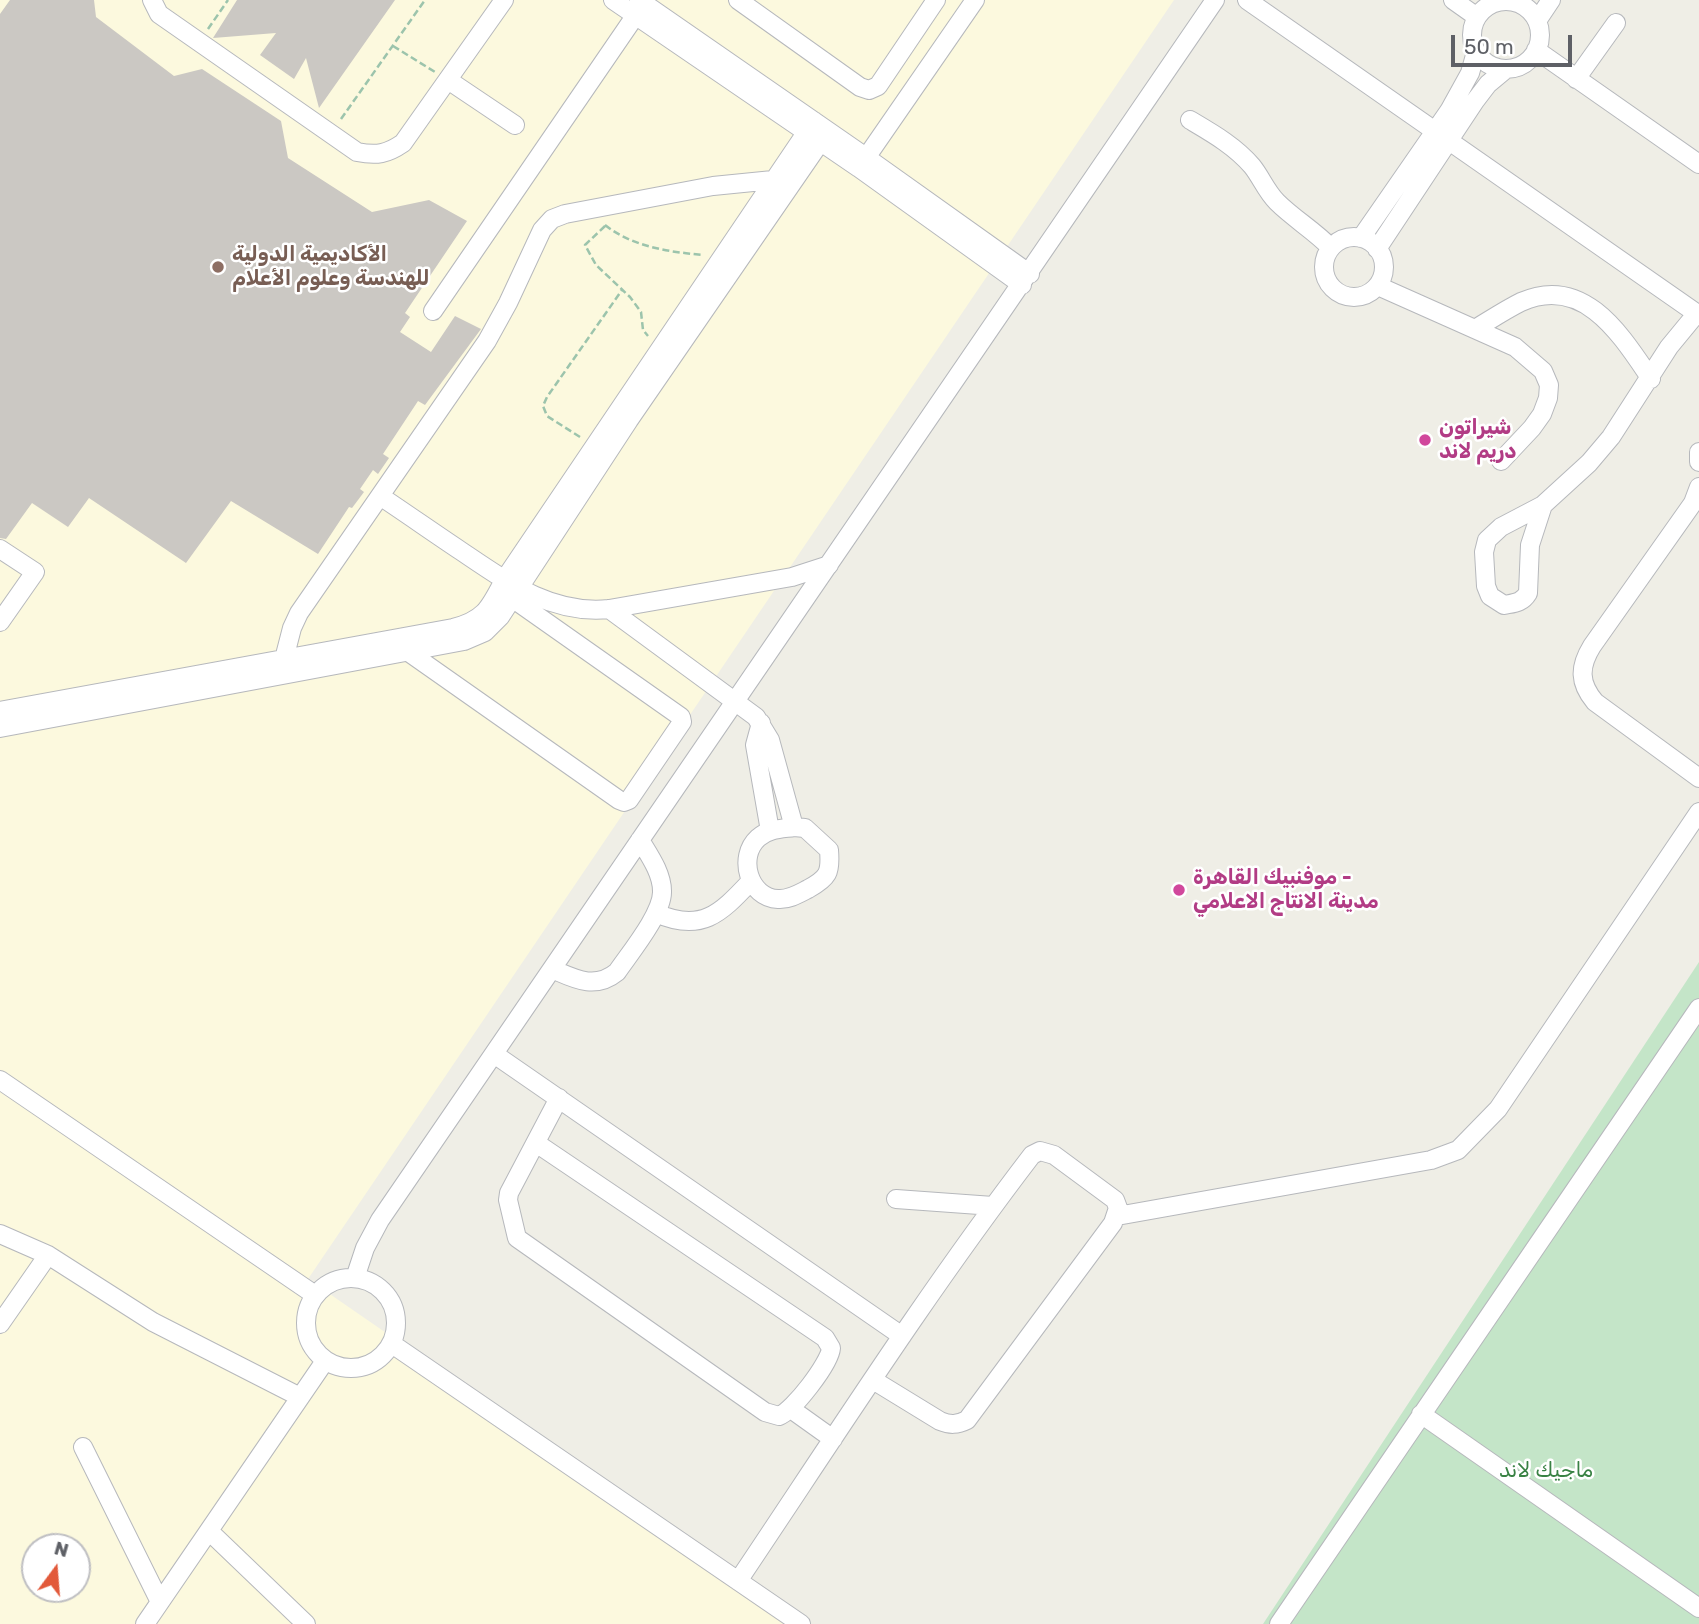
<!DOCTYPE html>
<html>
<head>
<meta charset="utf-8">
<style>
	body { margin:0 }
	#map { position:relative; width:1699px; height:1624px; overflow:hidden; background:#efeee6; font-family:Rubik,sans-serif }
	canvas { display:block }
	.north { position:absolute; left:21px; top:1533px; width:70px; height:70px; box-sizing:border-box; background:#fff; border:2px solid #bfbfc2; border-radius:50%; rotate:16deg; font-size:19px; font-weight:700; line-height:28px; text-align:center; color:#5e6066 }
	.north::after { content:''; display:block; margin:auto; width:24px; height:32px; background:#e2593a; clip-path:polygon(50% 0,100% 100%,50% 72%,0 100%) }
	.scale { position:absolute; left:1451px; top:35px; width:121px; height:32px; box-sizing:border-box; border:4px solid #5e6066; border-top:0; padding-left:9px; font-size:21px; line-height:24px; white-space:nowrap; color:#5e6066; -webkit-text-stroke:5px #fff; paint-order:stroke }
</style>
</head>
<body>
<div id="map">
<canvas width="1699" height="1624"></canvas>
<div class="north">N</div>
<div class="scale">50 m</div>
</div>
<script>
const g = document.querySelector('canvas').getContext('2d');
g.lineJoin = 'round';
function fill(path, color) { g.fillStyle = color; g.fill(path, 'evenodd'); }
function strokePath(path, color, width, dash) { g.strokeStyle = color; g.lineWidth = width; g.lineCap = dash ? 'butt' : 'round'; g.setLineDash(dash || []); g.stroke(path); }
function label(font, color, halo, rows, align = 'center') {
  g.font = font + ' Rubik,Vazirmatn,sans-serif'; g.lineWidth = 5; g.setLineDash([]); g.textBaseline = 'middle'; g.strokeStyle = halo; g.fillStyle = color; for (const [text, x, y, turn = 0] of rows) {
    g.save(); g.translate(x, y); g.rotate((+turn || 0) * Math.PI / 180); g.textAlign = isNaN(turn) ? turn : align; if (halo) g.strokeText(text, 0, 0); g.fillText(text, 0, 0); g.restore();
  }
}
const commercial = new Path2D(`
	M 0,0 L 1174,0 L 308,1279 L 808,1624 L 0,1624 ZM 35,1547 L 77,1547 L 77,1589 L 35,1589 Z`);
const green = new Path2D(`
	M 1699,962 L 1699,1624 L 1263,1624 Z`);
const building = new Path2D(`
	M 10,0 L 94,0 L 96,17 L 174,76 L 202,69 L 281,121 L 288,158 L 372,212 L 429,200 L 467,221 L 405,313 L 410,317 L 400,332 L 431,352 L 455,316 L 481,329 L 425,405 L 418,401 L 383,454 L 389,458 L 378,474 L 373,470 L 360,489 L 364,492 L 352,508 L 349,507 L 318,554 L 231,501 L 186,563 L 89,498 L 68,527 L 32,503 L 6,539 L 0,538 L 0,14 Z
	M 237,0 L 395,0 L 319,108 L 306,58 L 294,79 L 260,55 L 276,33 L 213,38 Z`);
const path = new Path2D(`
	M 208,29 L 228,0
	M 393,46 L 435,72
	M 341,119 L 425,0
	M 605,225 C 633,247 669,252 704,255
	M 605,226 L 585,245 L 596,265 L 630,297 L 641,312 L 643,330 L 648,336
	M 580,437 L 547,416 L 543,406 L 547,397 L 622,290`);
const minor = new Path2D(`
	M 152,0 L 159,14 L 357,152 C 377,156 387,154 403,143 L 504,0
	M 613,0 L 859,168 L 1022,285
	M 639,0 L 867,158 L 1030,274
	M 738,0 L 860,87 L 869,90 L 878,86 L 936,0
	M 1247,0 L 1699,315
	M 1453,0 L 1477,17
	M1472 35a34 34 0 1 1 68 0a34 34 0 1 1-68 0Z
	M 1537,21 L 1551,0
	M 1536,50 L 1699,164
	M 1576,79 L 1616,23
	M 448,80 L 515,125
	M 1190,120 C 1212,133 1235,146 1252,166 C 1261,177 1266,191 1277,202 C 1294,219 1315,231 1331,248
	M 861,165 L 975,0
	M1324 267a30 30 0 1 1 60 0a30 30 0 1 1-60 0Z
	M 1361,238 L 1449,111 L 1470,73 L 1476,52
	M 1377,249 L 1475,101 L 1488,84 L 1506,69
	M 1378,286 L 1515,347 L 1543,371 L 1549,385 L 1548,398 L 1542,414 L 1532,428 L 1501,461
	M 433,311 L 642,6
	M 1475,329 C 1490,320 1505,310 1521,302 C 1584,274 1621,335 1651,379
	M 1699,452 L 1699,462
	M 1699,487 L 1693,503 L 1592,646 C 1579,667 1579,683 1595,702 L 1699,778
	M 380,496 C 407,514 434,533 461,551 C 507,582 552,615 609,609 L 792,577 L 829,565
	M 1543,505 L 1530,545 L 1528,593 C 1522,603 1514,603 1504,605 L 1490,596 L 1486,586 L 1484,552 L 1487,540 L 1501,527 L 1543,505 L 1589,463 L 1611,437 L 1669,347 L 1697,313
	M 0,549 L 35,572 L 0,622
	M 609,609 L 756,717 L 770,740 L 794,827
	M 407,651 L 619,800 L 624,802 L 629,800 L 682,722 L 681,717 L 512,598
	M 288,668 L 284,659 L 292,628 L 299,613 L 487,341 L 508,303 L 542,230 L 552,219 L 565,214 L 713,186 L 773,180 L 778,183
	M 0,711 L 453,628 C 485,620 490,607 504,580 L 814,121
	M 761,723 L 755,745 L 770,831
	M 0,728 L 464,641 L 485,632 L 500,617 L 629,420 L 828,131
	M 794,827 L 805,828 L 829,850 C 831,873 828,878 808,889 C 800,893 789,900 778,899 C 749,898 737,857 758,838 C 768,829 781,829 794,827 Z
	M 656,913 C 701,933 720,914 750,882
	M 552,969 C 575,979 595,990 617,972 C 630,953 663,913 662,891 C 662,873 649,855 640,840
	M 494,1054 L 902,1336
	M 0,1080 L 315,1295
	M 536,1143 L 825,1338 L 831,1348 C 830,1363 793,1411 779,1416 L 765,1412 L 517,1238 L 508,1200 L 509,1193 L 559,1098
	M 896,1199 L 993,1206
	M 1117,1216 L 1431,1160 L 1458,1150 L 1498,1109 L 1699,812
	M 0,1234 L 48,1255 L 153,1322 L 300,1397
	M306 1323a45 45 0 1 1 90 0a45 45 0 1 1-90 0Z
	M 355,1278 L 365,1248 L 380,1220 L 1215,0
	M 0,1324 L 48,1255
	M 392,1344 L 801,1624
	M 791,1409 L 833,1439
	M 1421,1414 L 1699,1608
	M 83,1447 L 160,1602
	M 209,1531 L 306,1624
	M 738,1581 C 834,1438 927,1292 1032,1155 L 1040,1151 L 1054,1155 L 1115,1200 L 1118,1208 L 1113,1223 L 967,1420 C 957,1425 950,1425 940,1421 L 873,1380
	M 145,1624 L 325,1361
	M 1279,1624 L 1699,1008`);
const markers = [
	[218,267,7,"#8d6e63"],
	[1425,440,7,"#d1479c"],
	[1179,890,7,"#d1479c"]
];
const educationNames = [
	["الأكاديمية الدولية",232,255],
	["للهندسة وعلوم الأعلام",232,279]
];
const hotelNames = [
	["شيراتون",1439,428],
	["دريم لاند",1439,452],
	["موفنبيك القاهرة -",1193,878],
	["مدينة الانتاج الاعلامي",1193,902]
];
const parkNames = [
	["ماجيك لاند",1546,1471]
];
fill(commercial, '#fcf9de');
fill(green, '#c4e5c8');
fill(building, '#cbc8c3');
strokePath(minor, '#b6b8bc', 20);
strokePath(path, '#9cc4ac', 2.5, [7, 3.5]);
strokePath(minor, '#fff', 18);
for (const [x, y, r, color] of markers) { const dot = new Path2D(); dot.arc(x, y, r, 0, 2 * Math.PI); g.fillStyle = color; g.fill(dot); strokePath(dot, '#fff', 2.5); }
label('bold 21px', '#785e54', '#fff', educationNames, 'left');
label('bold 21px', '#b23c85', '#fff', hotelNames, 'left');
label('21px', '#398244', '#fff', parkNames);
</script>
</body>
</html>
